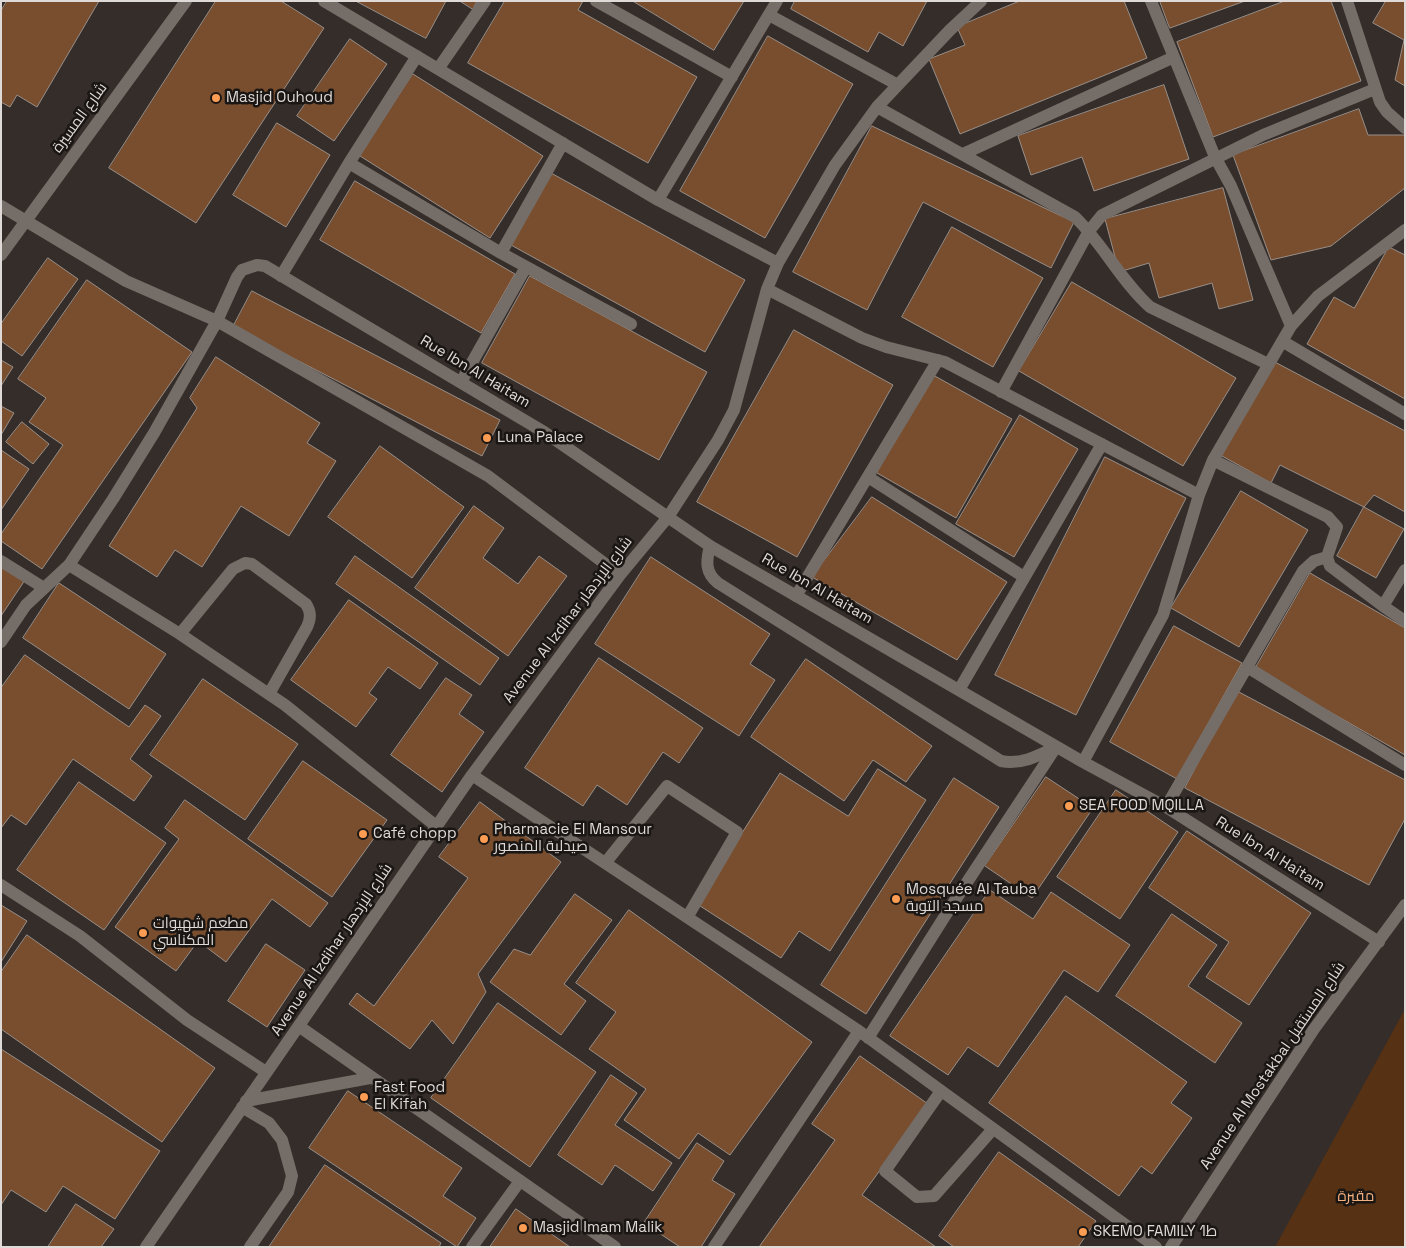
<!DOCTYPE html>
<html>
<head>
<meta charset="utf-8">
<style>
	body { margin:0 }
	#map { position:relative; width:1406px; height:1248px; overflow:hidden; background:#352d29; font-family:"Space Grotesk",sans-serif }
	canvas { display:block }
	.frame { position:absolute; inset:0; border:2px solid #dfdad7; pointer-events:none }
</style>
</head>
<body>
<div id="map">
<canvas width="1406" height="1248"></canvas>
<div class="frame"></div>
</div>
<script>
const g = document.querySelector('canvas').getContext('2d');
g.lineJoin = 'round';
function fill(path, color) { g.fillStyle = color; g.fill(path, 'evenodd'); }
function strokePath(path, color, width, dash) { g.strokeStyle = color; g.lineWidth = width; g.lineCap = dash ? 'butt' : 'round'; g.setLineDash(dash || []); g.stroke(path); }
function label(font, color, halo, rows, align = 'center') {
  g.font = font + ' "Space Grotesk",Cairo,sans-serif'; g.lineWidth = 5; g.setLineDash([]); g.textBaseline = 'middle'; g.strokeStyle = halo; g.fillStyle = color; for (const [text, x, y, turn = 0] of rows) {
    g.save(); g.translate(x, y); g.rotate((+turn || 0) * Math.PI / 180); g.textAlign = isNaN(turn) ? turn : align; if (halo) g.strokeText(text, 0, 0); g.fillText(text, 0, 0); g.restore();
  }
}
const green = new Path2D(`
	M 1405,1009 L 1405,1247 L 1275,1247 Z`);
const building = new Path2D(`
	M 7,1 L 99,1 L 37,107 L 17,95 L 10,107 L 1,102 L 1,11 Z
	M 216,1 L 281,1 L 324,28 L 196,223 L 109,168 Z
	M 356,1 L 446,1 L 426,38 Z
	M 460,1 L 477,1 L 473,9 Z
	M 505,1 L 583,1 L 578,10 L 697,77 L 648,163 L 468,63 Z
	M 633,1 L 744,1 L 714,50 Z
	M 795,1 L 927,1 L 903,46 L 879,32 L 868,52 L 791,9 Z
	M 1020,1 L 1124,1 L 1147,58 L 960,134 L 929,59 L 965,45 L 957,27 Z
	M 1160,1 L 1245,1 L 1170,28 Z
	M 1285,1 L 1331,1 L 1361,81 L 1213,137 L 1177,42 Z
	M 1386,1 L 1405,1 L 1405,86 L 1395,80 L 1404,40 L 1373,23 Z
	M 768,36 L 853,84 L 765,238 L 680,191 Z
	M 350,39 L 387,64 L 334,141 L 297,116 Z
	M 413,74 L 543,156 L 490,238 L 360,156 Z
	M 1164,85 L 1189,159 L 1094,191 L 1082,157 L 1031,175 L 1018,136 Z
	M 1359,109 L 1368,135 L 1405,135 L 1405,188 L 1331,246 L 1271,260 L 1233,155 Z
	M 277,123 L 330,155 L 286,227 L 233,195 Z
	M 872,126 L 1074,222 L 1051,268 L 923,202 L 867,310 L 793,272 Z
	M 551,173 L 745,280 L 705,352 L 511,245 Z
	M 355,181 L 515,274 L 481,333 L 320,240 Z
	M 1223,188 L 1253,300 L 1219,309 L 1212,283 L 1159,298 L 1149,263 L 1119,272 L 1105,219 Z
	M 952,227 L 1043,278 L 993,367 L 902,317 Z
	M 1389,247 L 1405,255 L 1405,399 L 1307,344 L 1334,297 L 1354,308 Z
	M 48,258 L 78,279 L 22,356 L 1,341 L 1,324 Z
	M 530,276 L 707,372 L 659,460 L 482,363 Z
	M 87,280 L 192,352 L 42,569 L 1,541 L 1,534 L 63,445 L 29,422 L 46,398 L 18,379 Z
	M 1072,282 L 1236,378 L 1183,466 L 1019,371 Z
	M 252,291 L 500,420 L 482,456 L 233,327 Z
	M 794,330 L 893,385 L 797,557 L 697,502 Z
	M 216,357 L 320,423 L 307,443 L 336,461 L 289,536 L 241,506 L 202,567 L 175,550 L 157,577 L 109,546 L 197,408 L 190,398 Z
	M 1,360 L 13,367 L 1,386 Z
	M 1273,361 L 1405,431 L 1405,512 L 1374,495 L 1364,507 L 1280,465 L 1271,483 L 1222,456 Z
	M 933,375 L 1012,419 L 956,518 L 877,473 Z
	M 1,406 L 14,413 L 1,435 Z
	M 1020,415 L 1078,449 L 1014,557 L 956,524 Z
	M 22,422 L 49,444 L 33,464 L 6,442 Z
	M 380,446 L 464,507 L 412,578 L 328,517 Z
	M 1,450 L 29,469 L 1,510 Z
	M 1105,457 L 1186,498 L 1076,715 L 995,675 Z
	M 1241,491 L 1308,530 L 1239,647 L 1171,608 Z
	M 872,497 L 1007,582 L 957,660 L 812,577 Z
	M 474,506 L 504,528 L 483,558 L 518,584 L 539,556 L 567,576 L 508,656 L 415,588 Z
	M 1364,507 L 1404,529 L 1376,578 L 1337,556 Z
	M 355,556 L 499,658 L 480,685 L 336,584 Z
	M 651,557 L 770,634 L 750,664 L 775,680 L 739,736 L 595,644 Z
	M 1,564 L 25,580 L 1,616 Z
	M 1310,573 L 1405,628 L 1405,755 L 1255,669 Z
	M 59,583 L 166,654 L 129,709 L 23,638 Z
	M 349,600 L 438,663 L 420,689 L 388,667 L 369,693 L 377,699 L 356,727 L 291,680 Z
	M 1174,626 L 1242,663 L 1177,779 L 1110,742 Z
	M 25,655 L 129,727 L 145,705 L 161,716 L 130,759 L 152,776 L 134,801 L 73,759 L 26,825 L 11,815 L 1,828 L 1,688 Z
	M 599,658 L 703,728 L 679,763 L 663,752 L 627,805 L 597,785 L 583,806 L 525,768 Z
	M 806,659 L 932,746 L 906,782 L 873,760 L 844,801 L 751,737 Z
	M 446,678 L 472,695 L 459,714 L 484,732 L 442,792 L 391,755 Z
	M 203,679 L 298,744 L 245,820 L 150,755 Z
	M 1237,691 L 1405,780 L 1405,819 L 1369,885 L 1185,788 Z
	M 303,761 L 387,820 L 332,897 L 248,839 Z
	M 878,769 L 926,800 L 830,951 L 799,931 L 781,958 L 697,904 L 780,773 L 848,816 Z
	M 1046,777 L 1093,808 L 1032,898 L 985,866 Z
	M 954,778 L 999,807 L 866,1014 L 821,985 Z
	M 79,782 L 166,843 L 104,930 L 17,870 Z
	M 1116,790 L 1178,832 L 1120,919 L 1057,877 Z
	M 185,800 L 328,903 L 310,927 L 272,899 L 226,962 L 198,941 L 176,971 L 115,927 L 179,839 L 165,828 Z
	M 480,802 L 561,862 L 478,974 L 486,992 L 453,1044 L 432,1020 L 410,1049 L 349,1004 L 357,993 L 374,1006 L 468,878 L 439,857 Z
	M 1187,831 L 1311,913 L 1249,1005 L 1206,977 L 1229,942 L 1149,888 Z
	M 990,890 L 1033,919 L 1051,892 L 1130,945 L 1098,992 L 1064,970 L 998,1067 L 968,1047 L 948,1075 L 890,1036 Z
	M 575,894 L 612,920 L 564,984 L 586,1001 L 561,1035 L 490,982 L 514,949 L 530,955 Z
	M 1,905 L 27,921 L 1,962 Z
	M 629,910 L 812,1042 L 730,1155 L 698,1133 L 679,1159 L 624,1120 L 646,1089 L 589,1049 L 616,1012 L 576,983 Z
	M 1172,914 L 1217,945 L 1188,986 L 1242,1023 L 1215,1063 L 1116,996 Z
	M 27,935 L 215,1068 L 162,1142 L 1,1029 L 1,972 Z
	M 266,944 L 305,970 L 267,1027 L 228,1001 Z
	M 1066,996 L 1187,1082 L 1171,1103 L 1192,1118 L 1152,1174 L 1141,1166 L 1119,1196 L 989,1103 Z
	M 498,1003 L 596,1072 L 530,1167 L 431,1098 Z
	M 1,1049 L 160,1151 L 115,1219 L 63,1186 L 46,1212 L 11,1190 L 1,1205 Z
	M 860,1056 L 928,1104 L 862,1195 L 936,1247 L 759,1247 L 835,1140 L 812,1124 Z
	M 611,1075 L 637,1093 L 615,1125 L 672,1163 L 653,1191 L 615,1165 L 602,1185 L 558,1155 Z
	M 348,1091 L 462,1168 L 443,1196 L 476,1218 L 457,1247 L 309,1148 Z
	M 697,1143 L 724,1161 L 712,1180 L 735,1194 L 701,1247 L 680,1247 L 644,1223 Z
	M 999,1152 L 1096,1221 L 1078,1247 L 954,1247 L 939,1236 Z
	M 325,1165 L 441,1243 L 439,1247 L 269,1247 Z
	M 76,1204 L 114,1229 L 101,1247 L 48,1247 Z
	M 516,1209 L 570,1247 L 490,1247 Z`);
const lane = new Path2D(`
	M 710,546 C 706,561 705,573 718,583 L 1001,761 C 1021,765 1038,756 1056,747
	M 606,862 L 667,786 L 737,832 L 688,916
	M 941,1091 L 885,1171 L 917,1197 L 934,1196 L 993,1129
	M 472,1247 L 520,1181`);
const street = new Path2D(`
	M 324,1 L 658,200 L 778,263
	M 596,1 L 732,77
	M 1151,1 L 1215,157 L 1231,186 L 1291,326
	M 1347,1 L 1380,102 L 1387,112 L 1405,128
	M 769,15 L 898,85
	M 438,69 L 485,1
	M 877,107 L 1075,217 C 1103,244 1121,281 1150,307 L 1268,364
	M 963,154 L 1174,57
	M 349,163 L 417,56
	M 658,200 L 777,1
	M 1,206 L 126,281 L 217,321 L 488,476 L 620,575
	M 501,253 L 563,143
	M 281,276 L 349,163 L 501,253 L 631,324
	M 767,289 L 862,338 L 886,347 L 945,362 L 1199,495
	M 1282,341 L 1405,414
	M 461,382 L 526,267
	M 1001,392 L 1089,231 L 1102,215 L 1263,135 L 1375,89
	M 1213,460 L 1328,517 L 1337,527 L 1327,557 L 1330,566 L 1383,606
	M 868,477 L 1024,577
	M 1,561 L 44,588
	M 69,565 L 180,634 L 285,705 L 436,826
	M 1405,570 L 1383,606 L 1405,621
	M 796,596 L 938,360
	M 180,634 L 233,569 L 245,563 L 252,564 L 306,604 C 311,612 311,618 307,627 L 269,694
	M 1,642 L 26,605 L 69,565 L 113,499 L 154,433 L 217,321 L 237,277 L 242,270 L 257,265 L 265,266 L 544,432 L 710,546 L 1083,762 L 1166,807 L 1379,942
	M 1247,667 L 1303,571 L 1314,561 L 1327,557
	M 959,690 L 1102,444
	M 1083,762 L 1163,615 L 1199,495 L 1213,460 L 1291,326 L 1318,296 L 1405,230
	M 472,775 L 859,1031 L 1156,1247
	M 1166,807 L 1247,667 L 1405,765
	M 1,885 L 80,936 L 187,1020 L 266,1072
	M 300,1027 L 615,1247
	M 868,1038 L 950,908 L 1056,747
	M 246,1101 L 370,1078
	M 242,1107 L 269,1123 L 282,1140 L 292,1176 L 288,1192 L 250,1247
	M 146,1247 L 472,775 L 620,575 L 668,517 L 718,440 L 734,410 L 767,289 L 778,263 L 835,165 L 877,107 L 950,30 L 981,1
	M 714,1247 L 859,1031`);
const secondary = new Path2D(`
	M 1,255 L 186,1
	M 1171,1247 L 1314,1029 L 1405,905`);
const markers = [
	[216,98,5,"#fd9d54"],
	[487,438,5,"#fd9d54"],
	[1069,806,5,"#fd9d54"],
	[363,834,5,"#fd9d54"],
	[484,839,5,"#fd9d54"],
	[896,899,5,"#fd9d54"],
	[143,933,5,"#fd9d54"],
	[364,1097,5,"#fd9d54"],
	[523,1228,5,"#fd9d54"],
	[1083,1232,5,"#fd9d54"]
];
const poiNames = [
	["Masjid Ouhoud",226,98],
	["Luna Palace",497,438],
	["SEA FOOD MQILLA",1079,806],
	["Pharmacie El Mansour",494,830],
	["صيدلية المنصور",494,847],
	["Café chopp",373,834],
	["Mosquée Al Tauba",906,890],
	["مسجد التوبة",906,907],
	["مطعم شهيوات",153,924],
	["المكناسي",153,941],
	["Fast Food",374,1088],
	["El Kifah",374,1105],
	["Masjid Imam Malik",533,1228],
	["SKEMO FAMILY ط1",1093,1232]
];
const streetNames = [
	["شارع المسيرة",80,118,-54],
	["Rue Ibn Al Haitam",475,372,31],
	["Rue Ibn Al Haitam",817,589,30],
	["Avenue Al Izdihar شارع الإزدهار",568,620,-53],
	["Rue Ibn Al Haitam",1270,854,32],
	["Avenue Al Izdihar شارع الإزدهار",332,950,-56],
	["Avenue Al Mostakbal شارع المستقبل",1273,1066,-56]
];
const parkNames = [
	["مقبرة",1356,1197]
];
fill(green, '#563114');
fill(building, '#794e2f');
strokePath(building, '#988f89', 1);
strokePath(lane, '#756d67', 12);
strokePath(street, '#756d67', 12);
strokePath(secondary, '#756d67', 12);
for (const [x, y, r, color] of markers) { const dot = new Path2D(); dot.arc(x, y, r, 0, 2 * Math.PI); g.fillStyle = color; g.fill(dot); strokePath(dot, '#1a1614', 2); }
label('15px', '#dfdad7', '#1a1614', poiNames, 'left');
label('15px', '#dfdad7', '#1a1614', streetNames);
label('15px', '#f5b07f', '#1a1614', parkNames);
</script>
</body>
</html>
